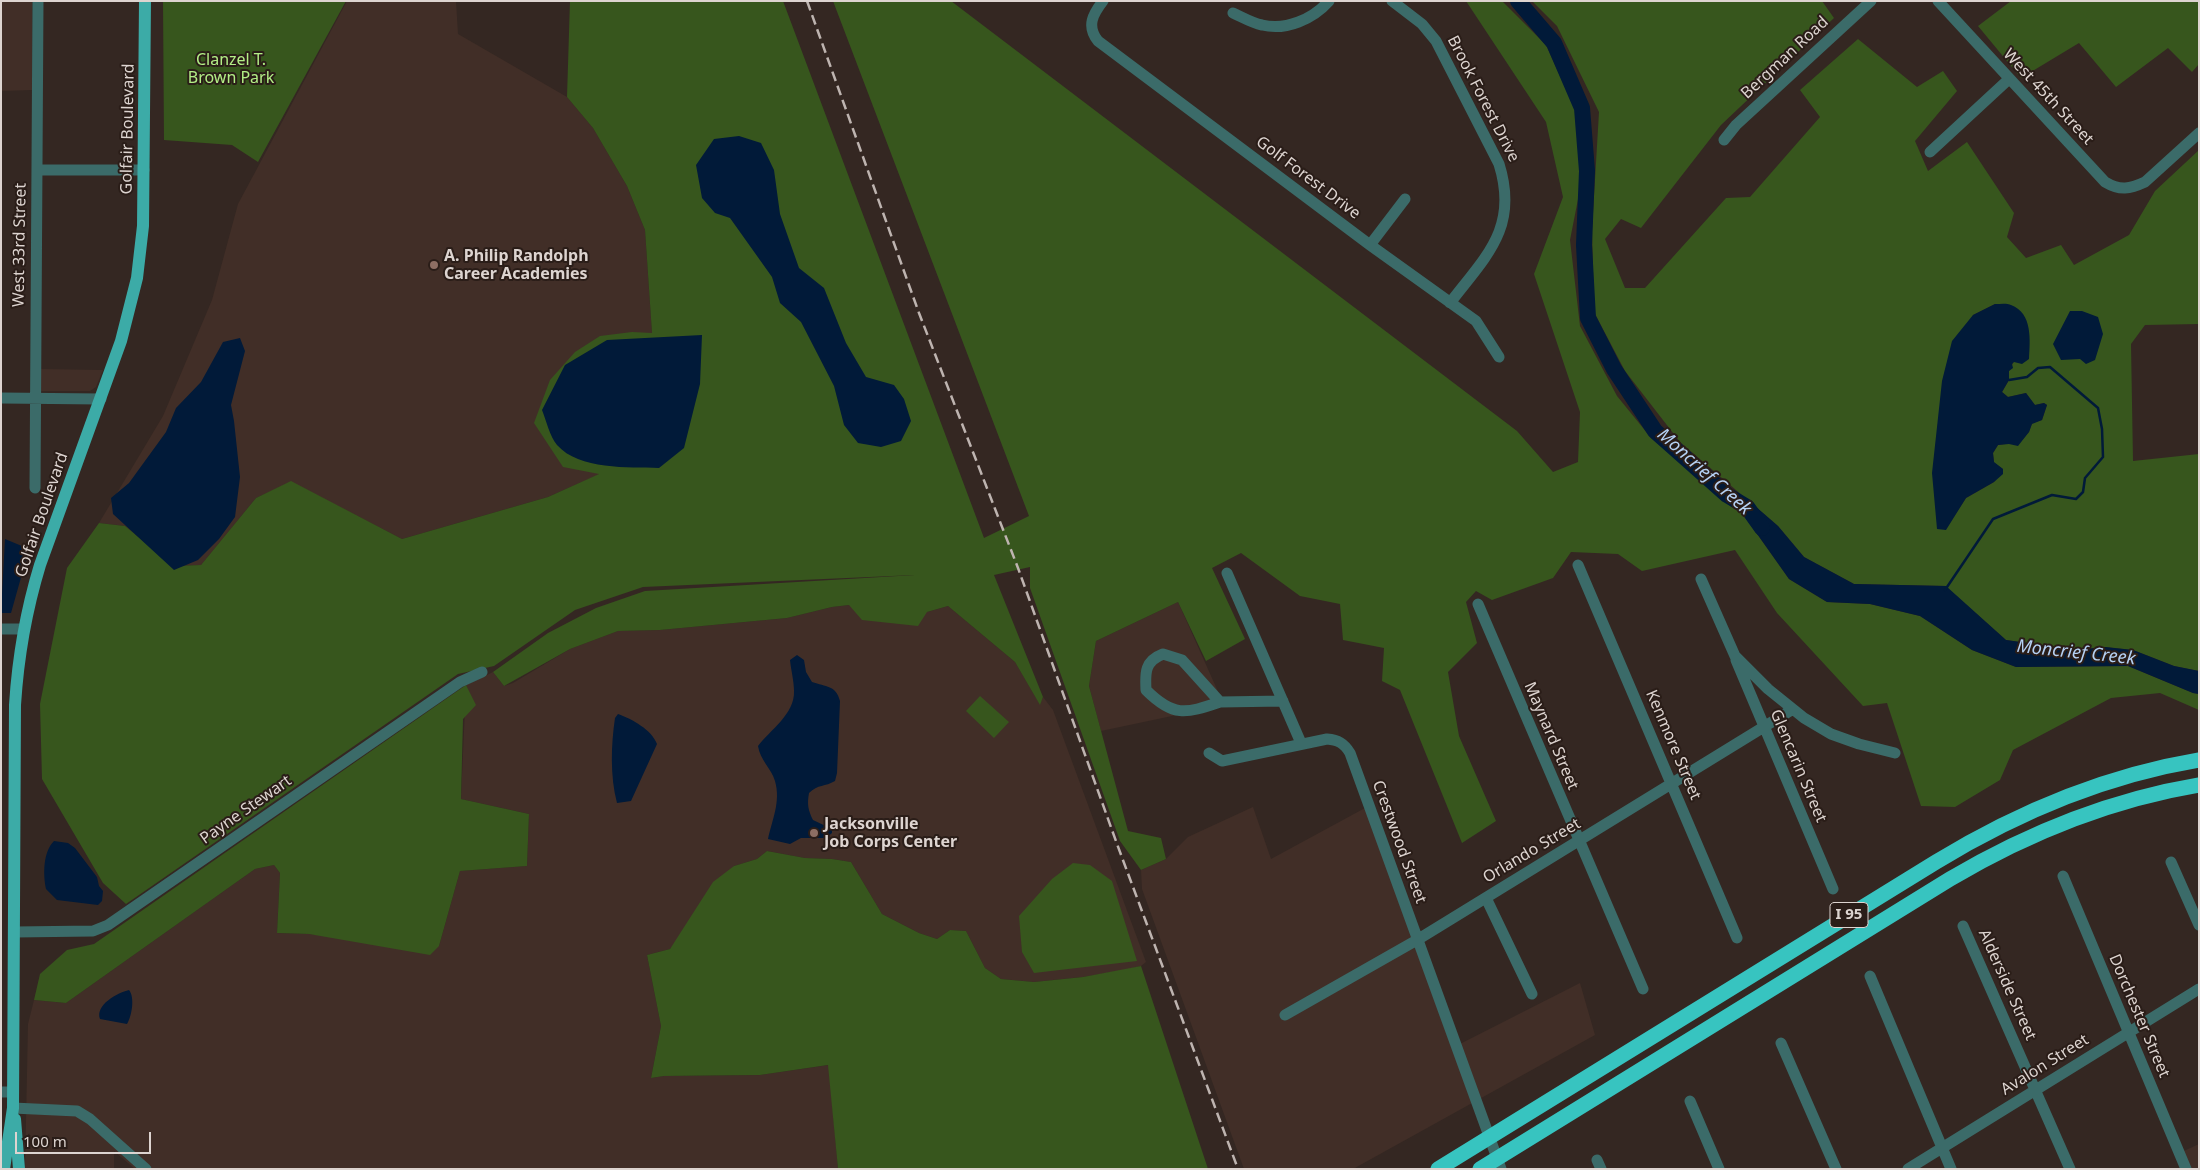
<!DOCTYPE html>
<html>
<head>
<meta charset="utf-8">
<style>
	body { margin:0 }
	#map { position:relative; width:2200px; height:1170px; overflow:hidden; background:#342722; font-family:"Noto Sans",sans-serif }
	canvas { display:block }
	.frame { position:absolute; inset:0; border:2px solid #ddd4d0; pointer-events:none }
	.scale { position:absolute; left:15px; top:1132px; width:136px; height:22px; box-sizing:border-box; border:2px solid #ddd4d0; border-top:0; padding-left:6px; font-size:15px; line-height:18px; white-space:nowrap; color:#ddd4d0; -webkit-text-stroke:4px #2a1d18; paint-order:stroke }
</style>
</head>
<body>
<div id="map">
<canvas width="2200" height="1170"></canvas>
<div class="frame"></div>
<div class="scale">100 m</div>
</div>
<script>
const g = document.querySelector('canvas').getContext('2d');
g.lineJoin = 'round';
function fill(path, color) { g.fillStyle = color; g.fill(path, 'evenodd'); }
function strokePath(path, color, width, dash) { g.strokeStyle = color; g.lineWidth = width; g.lineCap = dash ? 'butt' : 'round'; g.setLineDash(dash || []); g.stroke(path); }
function label(font, color, halo, rows, align = 'center') {
  g.font = font + ' "Noto Sans",sans-serif'; g.lineWidth = 4; g.setLineDash([]); g.textBaseline = 'middle'; g.strokeStyle = halo; g.fillStyle = color; for (const [text, x, y, turn = 0] of rows) {
    g.save(); g.translate(x, y); g.rotate((+turn || 0) * Math.PI / 180); g.textAlign = isNaN(turn) ? turn : align; if (halo) g.strokeText(text, 0, 0); g.fillText(text, 0, 0); g.restore();
  }
}
const built = new Path2D(`
	M 1,1 L 32,1 L 32,90 L 1,91 Z
	M 347,1 L 456,1 L 458,34 L 567,97 L 593,128 L 627,186 L 645,230 L 652,333 L 600,474 L 548,497 L 402,539 L 291,482 L 256,498 L 201,565 L 174,566 L 125,526 L 99,523 L 163,416 L 212,300 L 238,204 Z
	M 39,369 L 103,370 L 96,387 L 90,391 L 39,391 Z
	M 1178,602 L 1224,705 L 1101,731 L 1089,686 L 1096,641 Z
	M 849,605 L 927,612 L 948,606 L 1015,662 L 1040,704 L 1043,697 L 1053,710 L 1146,962 L 1141,966 L 1125,970 L 1083,977 L 1034,982 L 1001,979 L 985,968 L 966,931 L 950,930 L 937,939 L 919,933 L 882,914 L 851,862 L 832,859 L 805,858 L 767,851 L 757,859 L 734,866 L 670,949 L 647,955 L 661,1026 L 651,1078 L 664,1076 L 760,1075 L 829,1065 L 838,1169 L 135,1169 L 114,1151 L 114,1169 L 25,1169 L 28,1024 L 34,1000 L 66,1003 L 255,869 L 274,865 L 280,873 L 277,933 L 309,934 L 439,946 L 460,871 L 527,866 L 529,814 L 461,799 L 466,685 L 493,672 L 504,686 L 513,683 L 570,649 L 618,631 L 660,630 L 787,618 L 832,607 Z
	M 1253,807 L 1271,859 L 1365,808 L 1452,1048 L 1580,983 L 1595,1035 L 1353,1169 L 1244,1169 L 1142,889 L 1141,870 L 1166,859 L 1188,837 Z
	M 2199,1144 L 2199,1169 L 2181,1169 L 2175,1155 Z`);
const green = new Path2D(`
	M 163,1 L 346,1 L 258,162 L 232,145 L 164,140 Z
	M 570,1 L 783,1 L 984,538 L 1029,516 L 833,1 L 951,1 L 1517,431 L 1553,472 L 1578,462 L 1580,412 L 1534,274 L 1563,197 L 1546,122 L 1466,1 L 1502,1 L 1546,45 L 1576,111 L 1581,184 L 1570,240 L 1580,326 L 1617,396 L 1652,439 L 1743,514 L 1789,579 L 1827,602 L 1870,604 L 1920,616 L 1972,650 L 2016,667 L 2128,666 L 2193,693 L 2199,694 L 2199,710 L 2160,693 L 2111,698 L 2013,750 L 2000,780 L 1955,807 L 1921,806 L 1887,703 L 1863,706 L 1777,613 L 1735,550 L 1642,571 L 1618,554 L 1571,552 L 1553,578 L 1492,600 L 1476,591 L 1466,602 L 1477,643 L 1448,672 L 1459,736 L 1496,821 L 1462,843 L 1400,690 L 1382,681 L 1384,648 L 1343,640 L 1340,604 L 1300,596 L 1241,553 L 1212,568 L 1245,639 L 1206,661 L 1178,602 L 1096,641 L 1089,686 L 1128,831 L 1161,838 L 1166,859 L 1141,870 L 1120,841 L 1030,588 L 1030,567 L 994,575 L 1043,697 L 1040,705 L 1015,662 L 948,606 L 927,612 L 918,626 L 862,620 L 849,605 L 832,607 L 787,618 L 660,630 L 618,631 L 570,649 L 504,686 L 493,672 L 548,633 L 596,608 L 645,591 L 915,575 L 643,587 L 575,610 L 494,666 L 458,674 L 126,904 L 103,883 L 42,779 L 40,704 L 67,568 L 99,523 L 125,526 L 174,566 L 201,565 L 256,498 L 291,481 L 402,539 L 548,497 L 599,474 L 563,467 L 534,423 L 550,380 L 575,352 L 600,336 L 632,332 L 652,333 L 645,230 L 627,186 L 593,128 L 567,97 Z
	M 1532,1 L 1822,1 L 1834,18 L 1721,125 L 1641,228 L 1621,219 L 1605,239 L 1625,288 L 1645,288 L 1726,198 L 1750,197 L 1820,117 L 1800,90 L 1858,39 L 1917,87 L 1943,71 L 1957,91 L 1915,141 L 1928,171 L 1967,142 L 2014,213 L 2007,237 L 2026,258 L 2061,245 L 2074,265 L 2129,235 L 2155,191 L 2199,150 L 2199,324 L 2145,325 L 2131,344 L 2133,461 L 2199,454 L 2199,671 L 2174,666 L 2133,650 L 2105,647 L 2077,650 L 2006,640 L 1945,586 L 1854,584 L 1804,557 L 1778,526 L 1680,442 L 1625,371 L 1594,312 L 1592,230 L 1599,112 L 1557,26 ZM 1995,304 L 2011,305 L 2014,361 L 2009,371 L 2009,380 L 2002,392 L 2008,397 L 2026,393 L 2035,405 L 2044,403 L 2047,405 L 2042,420 L 2032,423 L 2029,432 L 2020,442 L 1998,445 L 1993,453 L 1994,463 L 2003,469 L 1994,482 L 1966,498 L 1945,530 L 1973,315 Z
	M 2011,1 L 2199,1 L 2199,64 L 2192,72 L 2168,48 L 2116,87 L 2079,43 L 2021,78 L 1978,26 Z
	M 466,685 L 476,705 L 463,719 L 461,799 L 529,814 L 527,866 L 460,871 L 439,946 L 430,955 L 309,934 L 277,933 L 280,873 L 274,865 L 255,869 L 66,1003 L 34,1000 L 40,974 L 67,950 L 94,944 Z
	M 980,696 L 1009,722 L 994,738 L 966,711 Z
	M 767,851 L 805,858 L 832,859 L 851,862 L 882,914 L 919,933 L 937,939 L 950,930 L 966,931 L 985,968 L 1001,979 L 1034,982 L 1083,977 L 1141,966 L 1208,1169 L 838,1169 L 828,1065 L 760,1075 L 664,1076 L 651,1078 L 661,1026 L 647,955 L 670,949 L 713,882 L 734,866 L 757,859 Z
	M 1073,863 L 1090,865 L 1112,881 L 1137,961 L 1034,973 L 1022,952 L 1019,916 L 1052,879 Z`);
const water = new Path2D(`
	M 739,136 L 761,143 L 774,170 L 780,214 L 799,268 L 824,288 L 846,343 L 866,377 L 894,385 L 904,399 L 911,421 L 901,441 L 881,447 L 858,443 L 844,425 L 834,386 L 801,322 L 780,303 L 772,277 L 730,218 L 715,213 L 702,198 L 696,165 L 714,139 Z
	M 1995,304 C 2000,304 2007,303 2011,305 C 2033,313 2030,341 2029,359 L 2022,364 L 2014,362 L 2012,364 L 2013,368 L 2009,371 L 2009,380 L 2002,392 L 2008,397 L 2026,393 L 2035,405 L 2044,403 L 2047,405 L 2042,420 L 2032,424 L 2029,432 L 2018,446 L 2009,444 L 1998,445 L 1993,453 L 1994,462 L 2003,469 L 2003,474 L 1994,482 L 1966,498 L 1946,530 L 1937,529 L 1932,473 L 1942,381 L 1952,341 L 1973,315 Z
	M 2070,311 L 2082,311 L 2098,317 L 2103,334 L 2095,360 L 2086,364 L 2080,359 L 2061,360 L 2053,344 Z
	M 702,335 L 700,384 L 684,448 L 659,468 C 629,467 579,470 557,445 C 550,437 546,420 542,410 L 565,365 L 607,340 Z
	M 240,338 L 245,351 L 231,405 L 234,421 L 240,477 L 235,517 L 219,539 L 198,560 L 174,570 L 113,514 L 111,498 L 129,483 L 166,432 L 176,408 L 201,382 L 223,342 Z
	M 1755,506 L 1778,526 L 1804,557 L 1854,584 L 1946,586 L 2006,640 L 2077,650 L 2105,647 L 2133,650 L 2174,666 L 2199,671 L 2199,694 L 2193,693 L 2128,666 L 2016,667 L 1972,650 L 1920,616 L 1870,604 L 1827,602 L 1789,579 L 1743,514 Z
	M 5,539 L 29,549 L 11,613 L 1,613 Z
	M 797,655 L 804,660 L 806,672 L 812,682 C 826,687 836,685 840,701 L 837,773 L 835,781 C 825,787 818,784 809,793 C 807,804 808,810 813,820 L 832,829 L 832,833 L 826,838 L 801,838 L 790,844 L 768,839 C 772,820 781,802 775,781 C 771,768 760,760 758,746 C 770,730 795,714 794,691 C 794,681 791,670 790,660 Z
	M 618,714 C 632,719 652,730 657,744 L 631,801 L 617,803 C 610,776 611,745 615,718 Z
	M 54,841 L 68,843 L 75,848 L 97,877 L 99,886 L 103,891 L 102,901 L 98,905 L 57,900 L 46,889 C 43,874 43,852 54,841 Z
	M 129,990 C 135,997 132,1016 127,1024 L 100,1019 C 95,1005 117,993 129,990 Z`);
const stream = new Path2D(`
	M 1945,590 L 1993,519 L 2052,495 L 2076,499 L 2083,492 L 2085,478 L 2103,457 L 2102,429 L 2098,408 L 2050,367 L 2038,368 L 2027,377 L 2009,380`);
const river = new Path2D(`
	M 1518,1 L 1554,43 L 1582,108 L 1587,171 L 1584,245 L 1588,318 L 1614,369 L 1655,431 L 1727,495 L 1747,507 L 1762,528`);
const minor = new Path2D(`
	M 1103,1 C 1093,14 1086,26 1098,41 L 1370,245 L 1476,321 L 1499,357
	M 1392,1 L 1422,24 L 1436,41 L 1499,164 C 1519,228 1486,256 1450,303
	M 1938,1 L 2105,182 C 2120,191 2130,189 2145,182 L 2199,133
	M 1233,13 C 1242,17 1252,23 1262,25 C 1286,31 1313,19 1329,1
	M 1724,140 L 1736,125 L 1871,1
	M 1930,152 L 2009,79
	M 37,170 L 144,170
	M 1370,245 L 1405,199
	M 1,398 L 101,399
	M 35,488 L 38,1
	M 1578,565 L 1737,938
	M 1227,573 L 1301,743
	M 1701,579 L 1735,656 L 1768,689 L 1804,718 L 1831,734 L 1859,744 L 1895,753
	M 1478,604 L 1643,989
	M 1,629 L 23,629
	M 1736,660 L 1833,889
	M 1220,702 C 1185,714 1173,717 1146,690 C 1145,672 1145,661 1163,654 L 1182,660 L 1220,702 L 1283,701
	M 1209,753 L 1222,761 L 1327,739 C 1338,740 1344,743 1350,753 L 1501,1169
	M 2171,862 L 2199,925
	M 2063,876 L 2186,1169
	M 1486,898 L 1532,994
	M 1963,926 L 2070,1169
	M 15,932 L 93,931 L 108,925 L 460,682 L 482,672
	M 1870,976 L 1951,1169
	M 1285,1015 L 1417,940 L 1793,709
	M 1781,1043 L 1836,1169
	M 1,1092 L 13,1092
	M 1690,1101 L 1719,1169
	M 13,1108 L 77,1111 L 90,1119 L 146,1169
	M 1597,1160 L 1601,1169
	M 1908,1169 L 2199,989`);
const major = new Path2D(`
	M 15,1119 L 19,1169
	M 4,1169 L 13,1108 L 15,705 C 18,657 26,611 40,565 L 121,341 L 137,278 L 143,226 L 145,1`);
const highway = new Path2D(`
	M 1438,1169 L 1936,862 C 2018,812 2103,776 2199,760
	M 1480,1169 L 1950,879 C 2028,833 2109,800 2199,785`);
const rail = new Path2D(`
	M 807,1 L 919,313 L 1018,568 L 1117,844 L 1238,1169`);
const markers = [
	[434,265,5,"#8d6e63"],
	[814,833,5,"#8d6e63"]
];
const shields = [
	[1849,915,38]
];
const shieldNames = [
	["I 95",1849,915]
];
const streetNames = [
	["Bergman Road",1785,58,-43],
	["West 45th Street",2048,97,47],
	["Brook Forest Drive",1483,99,63],
	["Golfair Boulevard",128,129,-89],
	["Golf Forest Drive",1308,178,37],
	["West 33rd Street",20,245,-89],
	["Golfair Boulevard",42,515,-71],
	["Maynard Street",1551,736,67],
	["Kenmore Street",1673,745,67],
	["Glencarin Street",1798,766,67],
	["Payne Stewart",246,810,-35],
	["Crestwood Street",1399,842,70],
	["Orlando Street",1532,851,-31],
	["Alderside Street",2007,985,66],
	["Dorchester Street",2139,1016,67],
	["Avalon Street",2045,1065,-32]
];
const parkNames = [
	["Clanzel T.",231,60],
	["Brown Park",231,78]
];
const poiNames = [
	["A. Philip Randolph",444,256],
	["Career Academies",444,274],
	["Jacksonville",824,824],
	["Job Corps Center",824,842]
];
const waterNames = [
	["Moncrief Creek",1704,472,42],
	["Moncrief Creek",2076,653,6]
];
fill(built, '#412e27');
fill(green, '#37561d');
fill(water, '#011a39');
strokePath(stream, '#011a39', 2.5);
strokePath(river, '#011a39', 16);
strokePath(minor, '#3b6b69', 11);
strokePath(major, '#3caba7', 12);
strokePath(highway, '#37c4c0', 15);
strokePath(rail, '#beb4b0', 2.5, [10, 5]);
for (const [x, y, r, color] of markers) { const dot = new Path2D(); dot.arc(x, y, r, 0, 2 * Math.PI); g.fillStyle = color; g.fill(dot); strokePath(dot, '#2a1d18', 2); }
for (const [x, y, w] of shields) { const box = new Path2D(); box.roundRect(x - w / 2, y - 12.5, w, 25, 4); g.fillStyle = '#2a1d18'; g.fill(box); strokePath(box, '#ddd4d0', 1); }
label('bold 15px', '#ddd4d0', null, shieldNames);
label('16px', '#ddd4d0', '#2a1d18', streetNames);
label('16px', '#b3ee86', '#2a1d18', parkNames);
label('bold 16px', '#ddd4d0', '#2a1d18', poiNames, 'left');
label('italic 18px', '#b5d1f4', '#2a1d18', waterNames);
</script>
</body>
</html>
